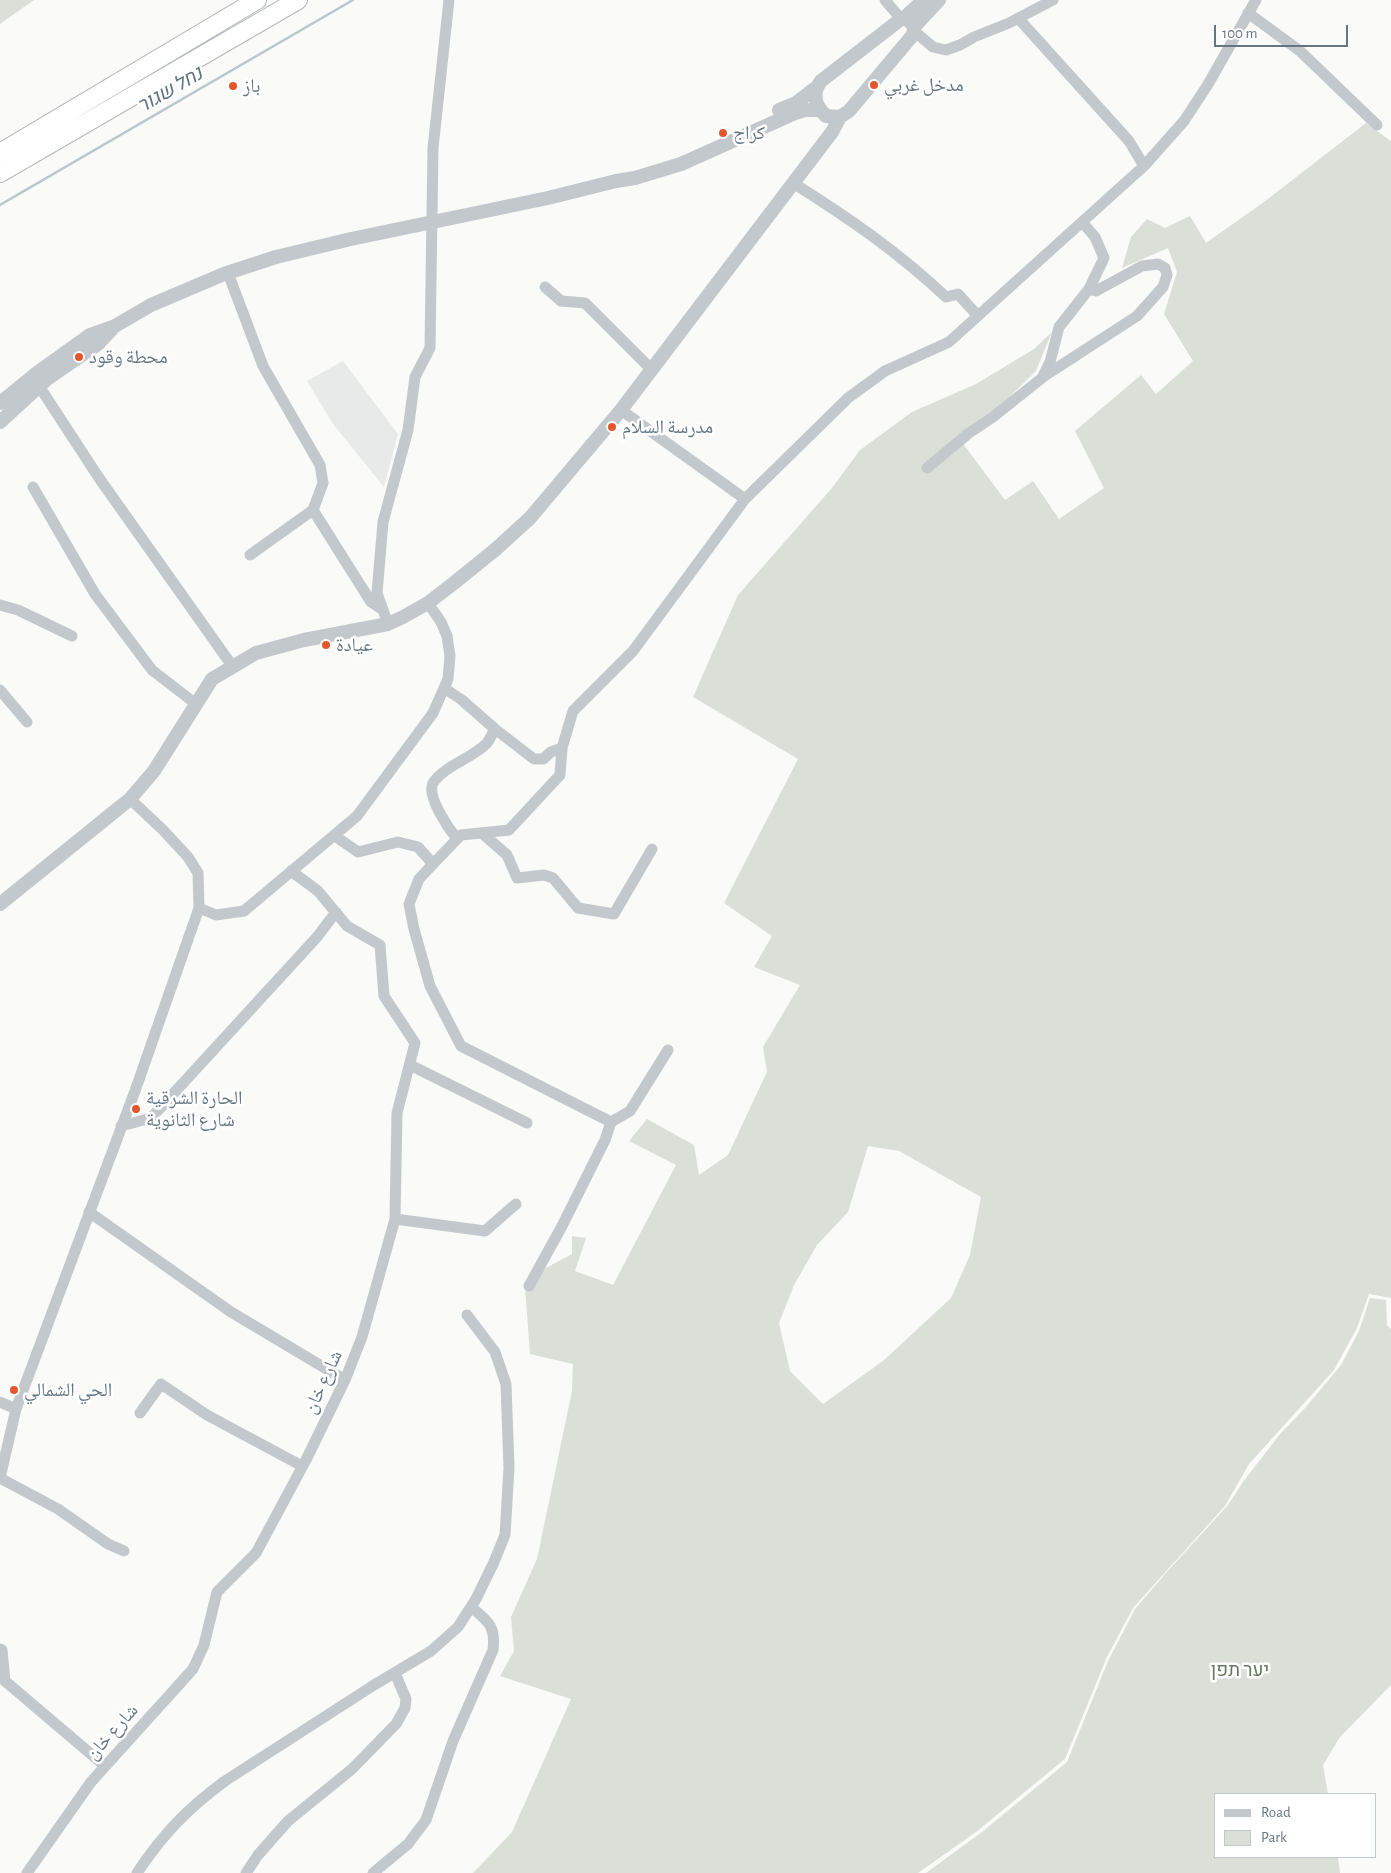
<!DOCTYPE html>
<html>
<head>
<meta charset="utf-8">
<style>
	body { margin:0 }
	#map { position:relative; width:1391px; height:1873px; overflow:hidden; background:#fafaf8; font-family:"Alegreya Sans",sans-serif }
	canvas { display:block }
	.legend { position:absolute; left:1214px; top:1793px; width:162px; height:65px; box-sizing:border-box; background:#fff; border:1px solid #c1c8cd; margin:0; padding:6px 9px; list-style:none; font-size:15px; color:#657683 }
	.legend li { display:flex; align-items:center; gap:10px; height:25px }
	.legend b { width:25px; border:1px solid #c1c8cd }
	.scale { position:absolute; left:1214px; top:25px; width:134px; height:22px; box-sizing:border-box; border:2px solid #657683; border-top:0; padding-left:6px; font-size:15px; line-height:18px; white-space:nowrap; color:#657683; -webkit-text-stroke:4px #fff; paint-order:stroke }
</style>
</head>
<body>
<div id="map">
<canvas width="1391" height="1873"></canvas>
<ul class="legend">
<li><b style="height:6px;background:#c3c8cc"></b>Road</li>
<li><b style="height:14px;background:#dadfd7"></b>Park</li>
</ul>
<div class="scale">100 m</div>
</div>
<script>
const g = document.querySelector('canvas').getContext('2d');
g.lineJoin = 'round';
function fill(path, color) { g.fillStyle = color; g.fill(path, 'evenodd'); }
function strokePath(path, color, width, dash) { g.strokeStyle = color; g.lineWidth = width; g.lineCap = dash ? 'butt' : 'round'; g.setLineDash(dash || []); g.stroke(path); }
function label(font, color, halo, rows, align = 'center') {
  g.font = font + ' "Alegreya Sans","Noto Naskh Arabic",Heebo,sans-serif'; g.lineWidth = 5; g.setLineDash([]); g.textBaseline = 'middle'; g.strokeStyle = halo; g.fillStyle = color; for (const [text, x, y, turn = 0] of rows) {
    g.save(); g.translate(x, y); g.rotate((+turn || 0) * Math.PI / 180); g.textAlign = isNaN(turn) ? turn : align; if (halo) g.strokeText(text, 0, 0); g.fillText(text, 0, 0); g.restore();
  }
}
const built = new Path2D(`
	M 343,361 L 398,434 L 384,487 L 333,424 L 307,381 Z`);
const green = new Path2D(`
	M 0,0 L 34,0 L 0,24 Z
	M 1366,123 L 1391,141 L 1391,1298 L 1369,1294 L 1357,1328 L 1334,1370 L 1249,1464 L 1225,1506 L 1133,1608 L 1107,1657 L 1065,1759 L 976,1832 L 918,1873 L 473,1873 L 512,1832 L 571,1699 L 500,1676 L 514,1651 L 511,1617 L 537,1559 L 572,1391 L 573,1364 L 530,1354 L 525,1286 L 542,1270 L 572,1254 L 572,1236 L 586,1238 L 575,1271 L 613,1285 L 676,1165 L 629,1141 L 647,1119 L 694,1145 L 699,1175 L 728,1155 L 767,1072 L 763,1047 L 800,985 L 754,967 L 772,936 L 724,903 L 798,759 L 693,697 L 738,595 L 832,488 L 860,450 L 912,412 L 976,384 L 1034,349 L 1052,332 L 1036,371 L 989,417 L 958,437 L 1005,500 L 1033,481 L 1059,519 L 1104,488 L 1075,431 L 1141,375 L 1156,394 L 1193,361 L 1164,314 L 1177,272 L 1168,248 L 1122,268 L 1131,237 L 1147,219 L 1165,228 L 1190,216 L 1206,243 L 1264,202 ZM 868,1146 L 899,1151 L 981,1197 L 970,1255 L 951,1298 L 883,1361 L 823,1404 L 790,1371 L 779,1323 L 794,1285 L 817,1245 L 848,1212 Z
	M 1370,1298 L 1386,1300 L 1387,1325 L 1391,1329 L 1391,1685 L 1340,1737 L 1323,1765 L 1328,1794 L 1215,1794 L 1215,1857 L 1338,1857 L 1340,1873 L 926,1873 L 982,1832 L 1067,1762 L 1108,1661 L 1135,1609 L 1165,1574 L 1228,1505 L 1243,1482 L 1280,1434 L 1306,1407 L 1341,1365 L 1359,1331 Z`);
const stream = new Path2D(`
	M 0,205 L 353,0`);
const minor = new Path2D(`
	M 885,0 L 901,19
	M 1248,13 L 1300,51 L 1377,125
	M 1018,18 L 1129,141 L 1144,166
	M 914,31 L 933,47 L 946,50 L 960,45 L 974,37 L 1009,23 L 1053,0
	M 793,183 C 849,218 898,252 946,297 L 958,294 L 978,316
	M 228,273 L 263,366 L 320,465 L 323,483 L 313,510 L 371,602 L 383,610
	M 545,287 L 561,301 L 585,303 L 652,370
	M 1043,377 L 1137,316 L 1163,287 L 1167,275 L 1165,268 L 1158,264 L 1142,266 L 1096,291 L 1089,289
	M 39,386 L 99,478 L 233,667
	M 621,410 L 745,499
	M 927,468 L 969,433 L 993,417 L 1042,378 L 1050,362 L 1059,327 L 1089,289 L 1104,258 L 1095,237 L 1082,222
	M 33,487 L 95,594 L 152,670 L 196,704
	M 250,555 L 313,510
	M 0,605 L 18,610 L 72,636
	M 388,624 L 377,593 L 383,522 L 408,430 L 415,377 L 430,348 L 433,148 L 449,0
	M 444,688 L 462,700 L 495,729 L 534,759 L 543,759 L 551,752 L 562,748
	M 0,690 L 27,722
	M 482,833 L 507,855 L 517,878 L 544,875 L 553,878 L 578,908 L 614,914 L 652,849
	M 335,836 L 358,852 L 398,842 L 418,847 L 433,864 L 461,835 L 509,830 L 560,775 L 562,748 L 573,711 L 633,651 L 745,499 L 848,398 L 885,371 L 949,342 L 1144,166 L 1184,121 L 1207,86 L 1256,0
	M 457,839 C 449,829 426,796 433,783 C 444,766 473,758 487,743 C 490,739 492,734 495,729
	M 433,864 L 419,879 L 409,904 L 414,929 L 430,986 L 461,1046 L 611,1122 L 630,1111 L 668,1050
	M 199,908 L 216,915 L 244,911 L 357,816 L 433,713 L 448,679 L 450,656 L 447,636 L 441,622 L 428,603
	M 410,1065 L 527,1123
	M 121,1126 L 151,1118 L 317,937 L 336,912
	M 89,1212 L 231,1312 L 345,1380
	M 395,1219 L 485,1231 L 516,1204
	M 529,1286 L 562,1226 L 605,1140 L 611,1122
	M 0,1402 L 16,1409
	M 140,1413 L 161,1384 L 207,1415 L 302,1466
	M 0,1478 L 16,1409 L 135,1091 L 199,908 L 198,873 L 188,857 L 163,830 L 130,799
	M 0,1478 L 58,1509 L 108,1544 L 124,1551
	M 0,1649 L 2,1650 L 5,1681 L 105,1766
	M 27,1873 L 91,1782 L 193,1669 L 204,1645 L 217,1592 L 256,1553 L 306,1460 L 345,1380 L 362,1337 L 395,1219 L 397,1113 L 415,1043 L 384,996 L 380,945 L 347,926 L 318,891 L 291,871
	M 137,1873 C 163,1834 187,1809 225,1781 L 374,1685 L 431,1651 L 458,1627 L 476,1599 L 494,1562 L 505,1535 L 509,1468 L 506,1384 L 495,1352 L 467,1315
	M 246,1873 L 258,1855 L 288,1821 L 352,1769 L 396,1724 L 405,1708 L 406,1699 L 395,1673
	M 373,1873 L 408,1844 L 426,1820 L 453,1741 L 493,1650 C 496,1626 488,1621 471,1607`);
const tertiary = new Path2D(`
	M 901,19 L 907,19 C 913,24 916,28 912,36 L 849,111 L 840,117 L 826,116 C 815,106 811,94 821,81 Z
	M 903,19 L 924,0
	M 914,27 L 939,0
	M 779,110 L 796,103 L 818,86
	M 0,403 L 37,373 L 90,335 L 115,326 L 151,305 L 224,274 L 276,257 L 351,239 L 548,198 L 616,181 L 635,178 L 681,164 L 795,113 L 805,110 L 820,110
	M 0,422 L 47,379 L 98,344 L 112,329
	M 0,904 L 130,799 L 154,771 L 212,679 L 256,653 L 304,640 L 388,624 L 403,617 L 428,603 L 454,583 L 496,549 L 530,518 L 621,410 L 832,132 L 840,117`);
const trunk = new Path2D(`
	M 0,153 L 257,0
	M 0,173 L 298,0`);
const markers = [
	[874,85,5,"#e4572e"],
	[233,86,5,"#e4572e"],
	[723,133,5,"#e4572e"],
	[79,357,5,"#e4572e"],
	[612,427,5,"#e4572e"],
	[326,645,5,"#e4572e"],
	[136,1109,5,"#e4572e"],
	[14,1390,5,"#e4572e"]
];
const poiNames = [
	["مدخل غربي",884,85],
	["باز",243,86],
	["كراج",733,133],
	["محطة وقود",89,357],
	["مدرسة السلام",622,427],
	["عيادة",336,645],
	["الحارة الشرقية",146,1098],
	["شارع الثانوية",146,1120],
	["الحي الشمالي",24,1390]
];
const streetNames = [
	["شارع خان",323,1382,-65],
	["شارع خان",112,1732,-48]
];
const parkNames = [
	["יער תפן",1240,1670]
];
const waterNames = [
	["נחל שגור",170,90,-30]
];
fill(built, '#e8e9e9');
fill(green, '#dadfd7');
strokePath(stream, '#bbc7cb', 2.5);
strokePath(trunk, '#b4b9bd', 20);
strokePath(minor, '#c3c8cc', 11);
strokePath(tertiary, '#c3c8cc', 14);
strokePath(trunk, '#fff', 18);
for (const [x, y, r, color] of markers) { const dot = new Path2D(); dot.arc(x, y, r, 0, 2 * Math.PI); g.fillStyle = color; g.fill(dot); strokePath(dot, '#fff', 2); }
label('19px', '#657683', '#fff', poiNames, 'left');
label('19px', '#657683', '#fff', streetNames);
label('19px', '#687a64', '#fff', parkNames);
label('italic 20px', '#60757c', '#fff', waterNames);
</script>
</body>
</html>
